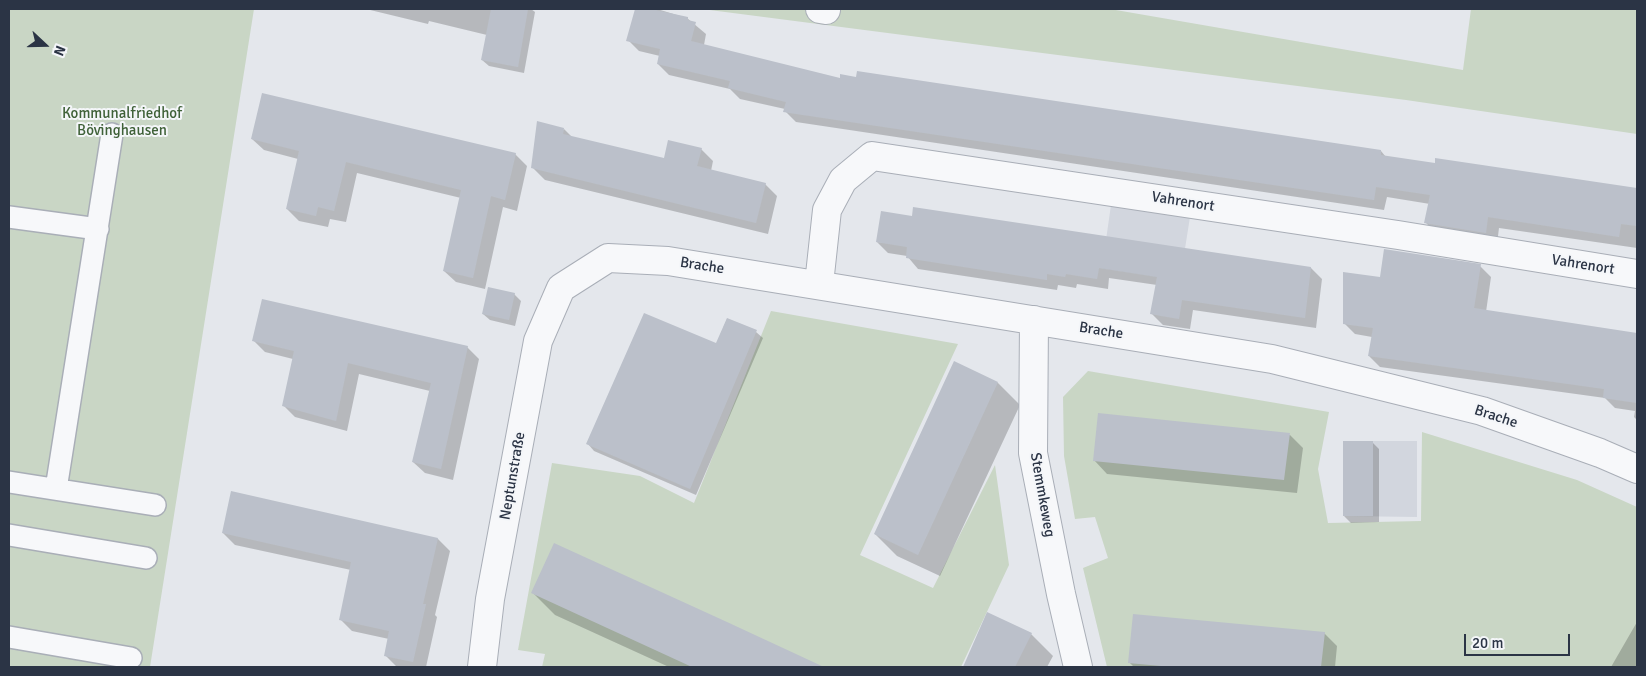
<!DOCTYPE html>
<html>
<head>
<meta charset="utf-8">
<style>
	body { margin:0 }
	#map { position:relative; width:1646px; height:676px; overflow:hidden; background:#e4e7ec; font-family:Signika,sans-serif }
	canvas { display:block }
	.frame { position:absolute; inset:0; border:10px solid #2b3445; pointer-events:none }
	.north { position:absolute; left:20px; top:20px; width:50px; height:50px; -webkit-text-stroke:4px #f4f6f9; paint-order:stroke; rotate:111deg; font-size:14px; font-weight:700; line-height:20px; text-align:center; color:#2b3445 }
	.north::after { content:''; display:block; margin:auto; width:18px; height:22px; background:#2b3445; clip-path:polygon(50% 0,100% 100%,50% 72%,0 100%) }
	.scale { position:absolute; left:1464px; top:634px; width:106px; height:22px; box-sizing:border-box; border:2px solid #2b3445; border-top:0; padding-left:6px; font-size:15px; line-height:18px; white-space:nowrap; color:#2b3445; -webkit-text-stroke:4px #f4f6f9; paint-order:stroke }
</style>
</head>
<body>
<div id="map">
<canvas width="1646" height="676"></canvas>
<div class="frame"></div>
<div class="north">N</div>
<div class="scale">20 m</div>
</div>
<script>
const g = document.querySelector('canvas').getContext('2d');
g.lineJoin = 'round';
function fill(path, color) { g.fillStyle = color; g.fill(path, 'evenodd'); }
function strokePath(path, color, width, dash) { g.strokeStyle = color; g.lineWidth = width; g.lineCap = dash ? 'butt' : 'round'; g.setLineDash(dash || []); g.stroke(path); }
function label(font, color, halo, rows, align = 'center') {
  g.font = font + ' Signika,sans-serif'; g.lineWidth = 4; g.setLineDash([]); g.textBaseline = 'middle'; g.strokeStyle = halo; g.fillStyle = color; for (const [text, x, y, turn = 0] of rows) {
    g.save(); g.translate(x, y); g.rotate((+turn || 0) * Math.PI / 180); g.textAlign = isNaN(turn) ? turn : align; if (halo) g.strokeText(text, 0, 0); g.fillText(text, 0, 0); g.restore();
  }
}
const built = new Path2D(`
	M 1111,205 L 1190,217 L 1180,280 L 1102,268 Z
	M 1343,441 L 1417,441 L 1417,517 L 1343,516 Z`);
const green = new Path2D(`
	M 9,9 L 254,9 L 150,667 L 9,667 Z
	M 702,9 L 1110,9 L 1463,70 L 1471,9 L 1637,9 L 1637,134 L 1406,100 Z
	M 771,311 L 958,344 L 860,555 L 933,588 L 995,465 L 1009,565 L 961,667 L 542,667 L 545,654 L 518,650 L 552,463 L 640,476 L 694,503 Z
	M 1088,371 L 1329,412 L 1318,469 L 1328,523 L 1421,521 L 1422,432 L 1577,480 L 1637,507 L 1637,667 L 1107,667 L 1083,568 L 1108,558 L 1095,517 L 1075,519 L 1064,456 L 1063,397 Z`);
const shadow = new Path2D(`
	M 366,9 L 531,9 L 535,12 L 524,73 L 489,66 L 482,60 L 487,35 L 429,21 L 428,24 Z
	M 636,9 L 657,9 L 687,18 L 706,34 L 704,45 L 841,80 L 1381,151 L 1386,157 L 1436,164 L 1436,159 L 1637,190 L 1637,248 L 1499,228 L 1497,244 L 1437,234 L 1426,223 L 1430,204 L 1387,197 L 1384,210 L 796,122 L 785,111 L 785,109 L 740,99 L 730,89 L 669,75 L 658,64 L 660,56 L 639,51 L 628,40 Z
	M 564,129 L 572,137 L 665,160 L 701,149 L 713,161 L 711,171 L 765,184 L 777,196 L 768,234 L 545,180 L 533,168 Z
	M 252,139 L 515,154 L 527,166 L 517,211 L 503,207 L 485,289 L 456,282 L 444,271 L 461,198 L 357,173 L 346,222 L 330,219 L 328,227 L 299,221 L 287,209 L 298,159 L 264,150 Z
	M 877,242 L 1311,268 L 1322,279 L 1316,328 L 1193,310 L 1190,329 L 1163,325 L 1152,314 L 1157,285 L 1109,278 L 1108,289 L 1077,284 L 1076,288 L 1058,285 L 1057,290 L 918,269 L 907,256 L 888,253 Z
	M 1480,266 L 1491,277 L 1486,312 L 1637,359 L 1637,420 L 1634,417 L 1635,411 L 1615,408 L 1605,398 L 1380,367 L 1369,356 L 1372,337 L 1355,334 L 1344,323 L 1381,278 Z
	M 514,294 L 521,301 L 515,326 L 490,320 L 483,314 Z
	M 727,319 L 756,332 L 763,338 L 696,495 L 594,451 L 588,444 L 716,345 Z
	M 254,341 L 467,347 L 479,359 L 453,480 L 425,473 L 413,462 L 430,391 L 359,374 L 347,431 L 295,417 L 283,405 L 293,359 L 265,352 Z
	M 955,363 L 998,383 L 1020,405 L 940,576 L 897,556 L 875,534 Z
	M 1290,435 L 1303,448 L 1297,493 L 1107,474 L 1094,460 Z
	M 1372,442 L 1379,449 L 1379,522 L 1351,523 L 1344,516 Z
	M 232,492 L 438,539 L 450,551 L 435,615 L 437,617 L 426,667 L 397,667 L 385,655 L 389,639 L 352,631 L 341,620 L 351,570 L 235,545 L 223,533 Z
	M 533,593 L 814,664 L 817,667 L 669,667 L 555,615 Z
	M 988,614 L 1031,634 L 1053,656 L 1047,667 L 964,667 Z
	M 1637,622 L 1637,667 L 1611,667 Z
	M 1324,633 L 1337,646 L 1335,667 L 1134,667 L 1129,662 Z`);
const building = new Path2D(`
	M 491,9 L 528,9 L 518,67 L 481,60 Z
	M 635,9 L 651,9 L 688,17 L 688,20 L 696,22 L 691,41 L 840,78 L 840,74 L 856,77 L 857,71 L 1381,150 L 1381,155 L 1435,163 L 1435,158 L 1637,188 L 1637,226 L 1621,224 L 1619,237 L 1488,217 L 1486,233 L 1424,223 L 1430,195 L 1376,187 L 1374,200 L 783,112 L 786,102 L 728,88 L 730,81 L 657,64 L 660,49 L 626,41 Z
	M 262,93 L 516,153 L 505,200 L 491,196 L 473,278 L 443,271 L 461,190 L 346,162 L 334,211 L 318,207 L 316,216 L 286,209 L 299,151 L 251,139 Z
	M 537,121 L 564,128 L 563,134 L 664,158 L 668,140 L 702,148 L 697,166 L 766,183 L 756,223 L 531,168 Z
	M 913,207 L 1311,267 L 1305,318 L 1182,300 L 1179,319 L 1150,314 L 1157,277 L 1099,268 L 1097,279 L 1066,274 L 1065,277 L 1047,274 L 1047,280 L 906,258 L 907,247 L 876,242 L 881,211 L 912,216 Z
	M 1384,249 L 1481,264 L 1474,308 L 1637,333 L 1637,403 L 1603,398 L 1604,389 L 1368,356 L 1373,328 L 1343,324 L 1343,272 L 1380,277 Z
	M 488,287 L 515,293 L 509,320 L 482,314 Z
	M 262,299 L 468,346 L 441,469 L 412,462 L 431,383 L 348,363 L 336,421 L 282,406 L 294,351 L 252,341 Z
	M 644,313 L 716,343 L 727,318 L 757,330 L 690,489 L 586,444 Z
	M 954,361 L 998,382 L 918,555 L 874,534 Z
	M 1098,413 L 1290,433 L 1284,480 L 1093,461 Z
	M 1343,441 L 1373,441 L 1373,516 L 1343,516 Z
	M 231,491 L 438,538 L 423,604 L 426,604 L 413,662 L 384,656 L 389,631 L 339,620 L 351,562 L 222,533 Z
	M 554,543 L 727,622 L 824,667 L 692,667 L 531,593 Z
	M 987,612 L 1032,633 L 1015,667 L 963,667 Z
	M 1133,614 L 1325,632 L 1321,667 L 1172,667 L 1128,663 Z`);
const lane = new Path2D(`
	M 9,217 L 98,229
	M 9,482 L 155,505
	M 56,489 L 112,134
	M 9,535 L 146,558
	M 9,637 L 131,658`);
const street = new Path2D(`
	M 820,9 L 826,10
	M 819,284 L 827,210 L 843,180 L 872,156 L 1398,235 L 1637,274
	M 1034,320 L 1033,453 L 1061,594 L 1078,667
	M 482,667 L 490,599 L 538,341 L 561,288 L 608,258 L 668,261 L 1272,359 L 1482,411 L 1600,453 L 1637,469`);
const parkNames = [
	["Kommunalfriedhof",122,114],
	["Bövinghausen",122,131]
];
const streetNames = [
	["Vahrenort",1183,202,9],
	["Vahrenort",1583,265,9],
	["Brache",702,266,9],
	["Brache",1101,331,9],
	["Brache",1496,417,18],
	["Neptunstraße",513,476,-80],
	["Stemmkeweg",1042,495,80]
];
fill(built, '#d2d6de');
fill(green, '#c9d6c5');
fill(shadow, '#0003');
fill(building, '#bbc0ca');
strokePath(lane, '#a9aeb7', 24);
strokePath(street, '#a9aeb7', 30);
strokePath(lane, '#f7f8fa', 21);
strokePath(street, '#f7f8fa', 28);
label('15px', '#3f6138', '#f4f6f9', parkNames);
label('15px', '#2b3445', '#f4f6f9', streetNames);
</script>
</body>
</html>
